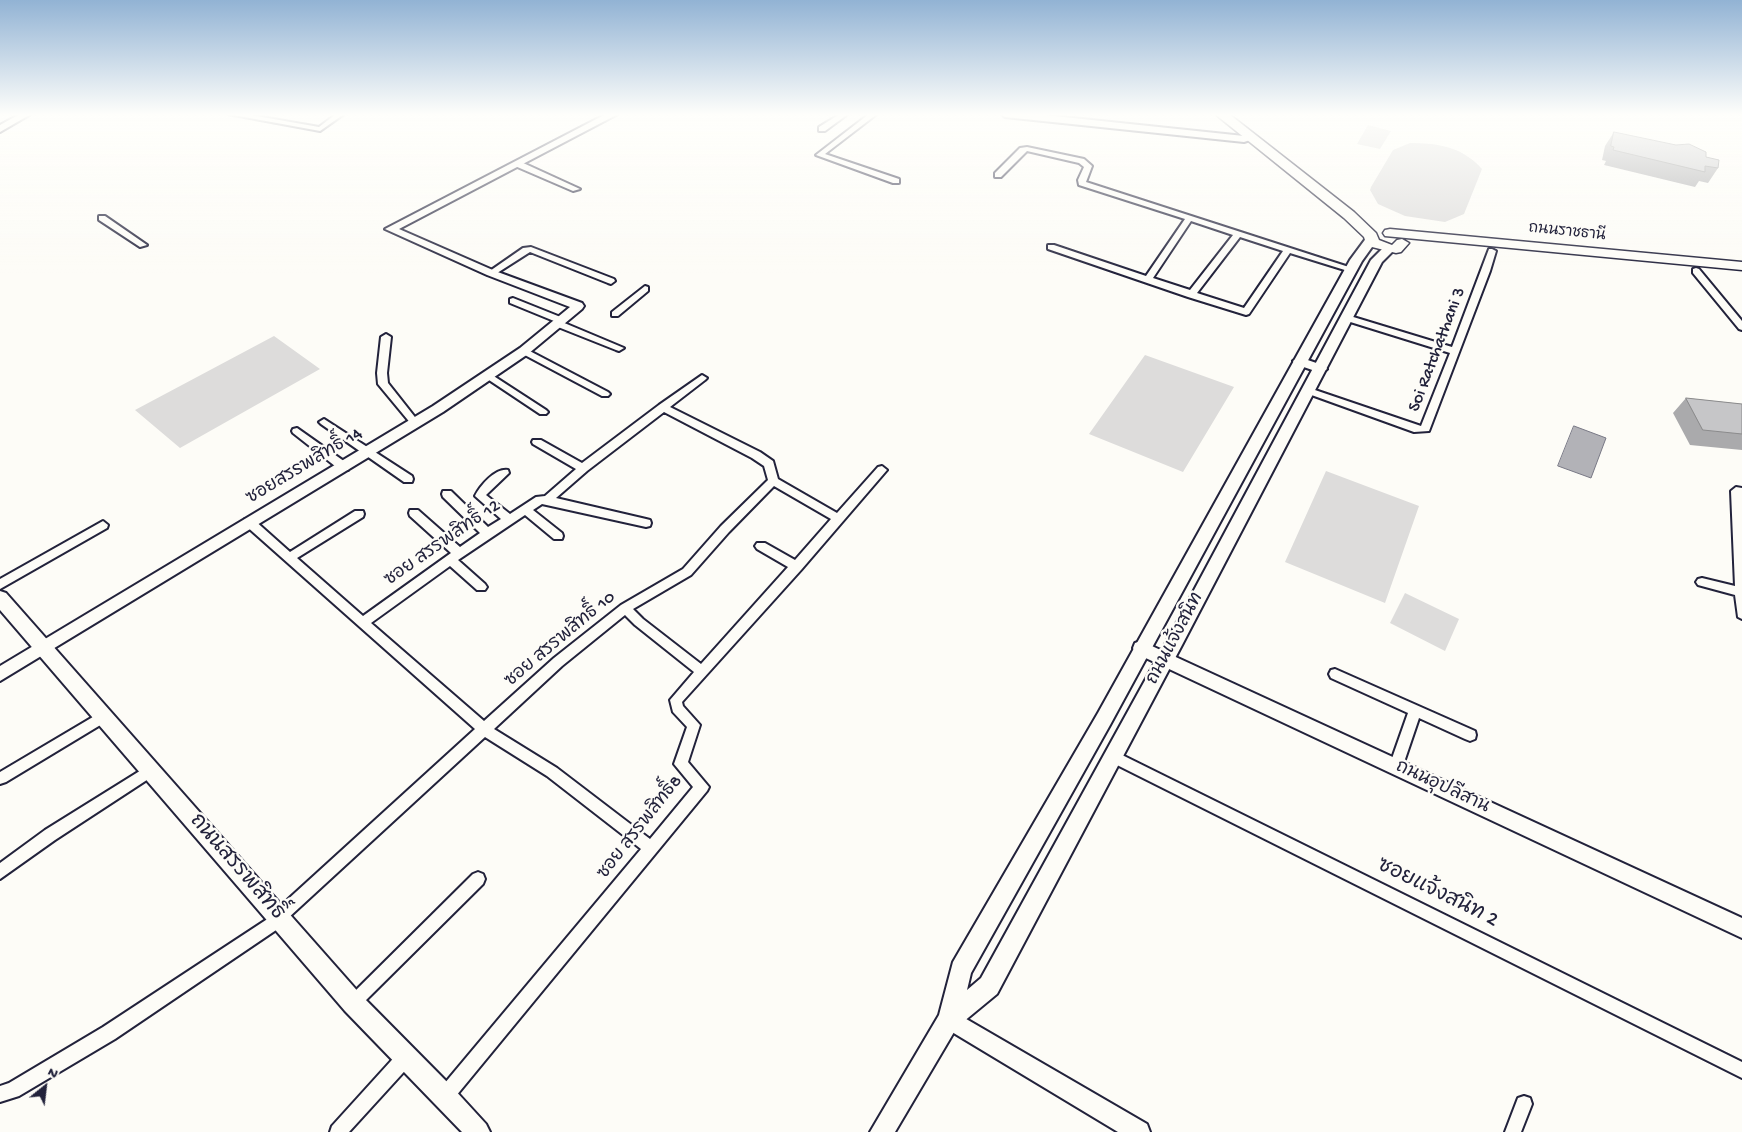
<!DOCTYPE html>
<html>
<head>
<meta charset="utf-8">
<style>
	body { margin:0 }
	#map { position:relative; width:1742px; height:1132px; overflow:hidden; background:#fdfcf7; font-family:"Gochi Hand",sans-serif }
	canvas { display:block }
	.north { position:absolute; left:20px; top:1062px; width:50px; height:50px; -webkit-text-stroke:4px #fdfcf7; paint-order:stroke; rotate:29deg; font-size:14px; font-weight:700; line-height:20px; text-align:center; color:#22223b }
	.north::after { content:''; display:block; margin:auto; width:18px; height:22px; background:#22223b; clip-path:polygon(50% 0,100% 100%,50% 72%,0 100%) }
</style>
</head>
<body>
<div id="map">
<canvas width="1742" height="1132"></canvas>
<div class="north">N</div>
</div>
<script>
const g = document.querySelector('canvas').getContext('2d');
g.lineJoin = 'round';
function fill(path, color) { g.fillStyle = color; g.fill(path, 'evenodd'); }
function strokePath(path, color, width, dash) { g.strokeStyle = color; g.lineWidth = width; g.lineCap = dash ? 'butt' : 'round'; g.setLineDash(dash || []); g.stroke(path); }
function label(font, color, halo, rows, align = 'center') {
  g.font = font + ' "Gochi Hand","Playpen Sans Thai",sans-serif'; g.lineWidth = 5; g.setLineDash([]); g.textBaseline = 'middle'; g.strokeStyle = halo; g.fillStyle = color; for (const [text, x, y, turn = 0] of rows) {
    g.save(); g.translate(x, y); g.rotate((+turn || 0) * Math.PI / 180); g.textAlign = isNaN(turn) ? turn : align; if (halo) g.strokeText(text, 0, 0); g.fillText(text, 0, 0); g.restore();
  }
}
const green = new Path2D(`
	M 1368,125 L 1391,131 L 1380,149 L 1357,144 Z
	M 1410,143 C 1438,143 1463,147 1482,169 L 1464,214 L 1445,222 L 1405,216 L 1378,204 L 1370,190 L 1371,187 L 1393,150 Z
	M 274,336 L 320,369 L 180,448 L 135,410 Z
	M 1145,355 L 1234,387 L 1183,472 L 1089,434 Z
	M 1326,471 L 1419,506 L 1385,603 L 1285,562 Z
	M 1405,593 L 1459,619 L 1445,651 L 1390,623 Z`);
const water = new Path2D(`
	M 1574,426 L 1606,438 L 1591,478 L 1558,466 Z`);
const minor = new Path2D(`
	M 228,114 L 245,114 L 319,127 L 336,114 L 344,114 L 320,131 Z
	M 840,114 L 848,114 L 825,131 L 819,131 L 819,127 Z
	M 869,114 L 877,114 L 825,154 L 899,179 L 899,183 L 893,183 L 816,155 Z
	M 1027,147 L 1084,159 L 1092,166 L 1086,182 L 1355,269 L 1351,272 L 1348,271 L 1290,253 L 1249,314 L 1246,315 L 1188,297 L 1048,249 L 1048,245 L 1054,245 L 1146,276 L 1185,219 L 1079,185 L 1078,180 L 1084,167 L 1079,163 L 1027,151 L 1001,177 L 995,177 L 995,173 L 1020,148 ZM 1191,221 L 1233,235 L 1190,290 L 1153,278 ZM 1240,237 L 1283,251 L 1244,308 L 1197,293 Z
	M 515,162 L 521,162 L 580,189 L 573,191 L 515,166 Z
	M 99,216 L 105,216 L 147,245 L 140,247 L 99,220 Z
	M 531,247 L 614,279 L 615,281 L 611,284 L 608,283 L 530,252 L 494,275 L 488,275 L 487,273 L 523,248 Z
	M 1489,249 L 1492,249 L 1496,251 L 1490,271 L 1429,431 L 1414,432 L 1306,393 L 1306,389 L 1312,389 L 1421,426 L 1450,353 L 1344,320 L 1343,318 L 1347,315 L 1350,316 L 1452,347 Z
	M 1696,268 L 1699,269 L 1742,321 L 1742,330 L 1739,329 L 1693,273 L 1693,269 Z
	M 645,286 L 648,287 L 648,291 L 618,316 L 612,316 L 612,312 Z
	M 513,298 L 563,318 L 564,320 L 562,322 L 624,348 L 619,351 L 616,350 L 553,325 L 552,323 L 554,321 L 510,303 L 510,299 Z
	M 386,334 L 391,337 L 387,373 L 388,383 L 418,421 L 420,423 L 418,425 L 412,425 L 378,384 L 377,373 L 381,337 Z
	M 524,348 L 608,392 L 610,394 L 608,396 L 602,396 L 521,353 L 519,351 Z
	M 489,373 L 546,410 L 548,412 L 546,414 L 540,414 L 486,378 L 486,374 Z
	M 702,375 L 707,378 L 705,380 L 670,407 L 760,452 L 773,461 L 778,479 L 837,513 L 878,467 L 882,466 L 887,470 L 801,570 L 682,702 L 683,706 L 700,725 L 688,762 L 709,787 L 707,791 L 451,1102 L 445,1104 L 439,1102 L 437,1096 L 439,1090 L 641,849 L 547,776 L 485,737 L 287,919 L 285,924 L 115,1039 L 19,1096 L 0,1102 L 0,1086 L 9,1083 L 103,1027 L 272,916 L 274,912 L 475,729 L 245,525 L 244,522 L 245,519 L 253,519 L 290,552 L 355,511 L 363,511 L 364,514 L 363,517 L 297,558 L 363,616 L 451,553 L 410,516 L 409,513 L 410,510 L 418,510 L 460,547 L 480,533 L 443,497 L 442,494 L 443,491 L 451,491 L 488,527 L 501,519 L 475,496 C 480,486 495,468 508,470 L 509,473 L 486,495 L 510,514 L 536,497 L 545,496 L 576,469 L 533,444 L 532,442 L 533,440 L 541,440 L 582,463 L 659,405 ZM 664,412 L 752,458 L 764,466 L 768,480 L 721,526 L 683,569 L 621,605 L 554,658 L 484,721 L 371,623 L 450,566 L 477,590 L 485,590 L 487,587 L 485,584 L 458,560 L 525,515 L 554,539 L 562,539 L 563,536 L 562,533 L 533,510 L 542,504 L 646,527 L 650,526 L 651,523 L 650,520 L 646,519 L 556,498 L 587,471 ZM 774,486 L 831,519 L 795,560 L 765,543 L 757,543 L 755,546 L 757,549 L 788,567 L 701,664 L 643,619 L 633,609 L 691,575 L 729,532 ZM 625,615 L 635,625 L 694,672 L 670,700 L 673,712 L 687,727 L 674,764 L 693,787 L 650,839 L 557,768 L 494,729 L 562,666 Z
	M 324,419 L 412,476 L 413,479 L 412,482 L 404,482 L 321,424 L 319,422 Z
	M 297,428 L 348,464 L 349,467 L 348,470 L 340,470 L 293,433 L 292,431 L 293,429 Z
	M 1736,487 L 1742,488 L 1742,619 L 1738,617 L 1735,595 L 1698,585 L 1696,582 L 1698,579 L 1702,578 L 1735,586 L 1731,491 Z
	M 103,521 L 108,525 L 107,528 L 0,589 L 0,579 Z
	M 1335,669 L 1475,731 L 1476,735 L 1475,739 L 1470,741 L 1465,739 L 1419,718 L 1401,771 L 1396,773 L 1391,771 L 1389,767 L 1408,713 L 1331,678 L 1329,674 L 1331,670 Z
	M 103,711 L 107,713 L 109,717 L 107,721 L 6,782 L 0,784 L 0,772 Z
	M 1114,751 L 1742,1062 L 1742,1078 L 1109,761 L 1107,757 L 1109,753 Z
	M 151,764 L 156,766 L 158,770 L 156,774 L 55,840 L 0,879 L 0,863 L 45,830 Z
	M 478,872 L 483,874 L 485,879 L 483,884 L 358,1008 L 353,1011 L 348,1008 L 345,1003 L 348,998 L 473,874 Z
	M 406,1049 L 412,1051 L 414,1057 L 412,1063 L 349,1132 L 330,1132 L 332,1126 L 400,1051 Z
	M 1524,1096 L 1530,1098 L 1532,1104 L 1521,1132 L 1505,1132 L 1518,1098 Z`);
const tertiary = new Path2D(`
	M 20,114 L 31,114 L 0,132 L 0,125 Z
	M 606,114 L 618,114 L 399,229 L 495,271 L 582,303 L 584,306 L 582,309 L 528,354 L 443,412 L 0,681 L 0,666 L 433,406 L 520,348 L 570,307 L 487,275 L 385,229 Z
	M 1001,114 L 1035,114 L 1244,136 L 1251,135 L 1256,138 L 1244,142 L 1005,117 Z
	M 1299,357 L 1325,366 L 1327,369 L 1321,373 L 1295,364 L 1293,361 Z
	M 1141,641 L 1742,918 L 1742,938 L 1135,653 L 1133,648 L 1135,643 Z
	M 949,1009 L 1147,1124 L 1150,1132 L 1118,1132 L 942,1026 L 939,1019 L 942,1012 Z`);
const secondary = new Path2D(`
	M 1371,236 L 1377,240 L 1362,261 L 1110,725 L 971,973 L 967,990 L 981,978 L 1170,635 L 1371,260 L 1385,246 L 1393,246 L 1395,249 L 1382,262 L 1182,645 L 997,994 L 957,1027 L 895,1132 L 870,1132 L 939,1015 L 953,962 L 1098,713 L 1350,260 L 1367,237 Z
	M 0,591 L 6,593 L 361,995 L 453,1088 L 486,1124 L 490,1132 L 462,1132 L 345,1011 L 0,610 Z`);
const primary = new Path2D(`
	M 1215,114 L 1229,114 L 1354,212 L 1376,233 L 1379,240 L 1392,245 L 1397,240 L 1402,239 L 1409,243 L 1401,252 L 1396,253 L 1372,247 L 1366,243 L 1364,237 L 1344,218 Z
	M 1390,229 L 1742,262 L 1742,270 L 1385,236 L 1383,233 L 1385,230 Z`);
const wall = new Path2D(`
	M 1614,132 L 1706,157 L 1718,168 L 1708,183 L 1699,181 L 1695,187 L 1604,165 L 1606,161 L 1602,160 L 1605,146 Z
	M 1686,398 L 1742,404 L 1742,450 L 1690,445 L 1673,413 Z`);
const building = new Path2D(`
	M 1614,132 L 1676,145 L 1689,144 L 1706,152 L 1706,157 L 1719,160 L 1718,168 L 1705,166 L 1705,172 L 1613,150 L 1614,147 L 1611,146 Z
	M 1686,398 L 1742,404 L 1742,434 L 1703,430 Z`);
const farStreetnames = [
	["ถนนราชธานี",1567,233,6]
];
const streetNames = [
	["Soi Ratchathani 3",1438,350,-69],
	["ซอยสรรพสิทธิ์ 14",305,467,-31],
	["ซอย สรรพสิทธิ์ 12",443,544,-35],
	["ถนนแจ้งสนิท",1176,639,-62],
	["ซอย สรรพสิทธิ์ 10",561,640,-40],
	["ถนนอุปลีสาน",1442,788,25],
	["ซอย สรรพสิทธิ์8",641,828,-52]
];
const nearStreetnames = [
	["ถนนสรรพสิทธิ์",236,868,49],
	["ซอยแจ้งสนิท 2",1437,894,26]
];
fill(green, '#dddcdb');
fill(water, '#b2b2b7');
strokePath(water, '#787885', 1);
strokePath(minor, '#22223b', 4);
strokePath(tertiary, '#22223b', 4);
strokePath(secondary, '#22223b', 4);
strokePath(primary, '#22223b', 3);
fill(minor, '#fdfcf7');
fill(tertiary, '#fdfcf7');
fill(secondary, '#fdfcf7');
fill(primary, '#fdfcf7');
fill(wall, '#aaaaac');
fill(building, '#c6c6c8');
strokePath(building, '#8b8b8c', 1);
const sky = g.createLinearGradient(0, 0, 0, 273);
sky.addColorStop(0, '#92b3d4');
sky.addColorStop(0.42, '#fefefb');
sky.addColorStop(1, '#fefefb00');
g.fillStyle = sky;
g.fillRect(0, 0, 1742, 273);
label('15px', '#22223b', '#fdfcf7', farStreetnames);
label('18px', '#22223b', '#fdfcf7', streetNames);
label('21px', '#22223b', '#fdfcf7', nearStreetnames);
</script>
</body>
</html>
